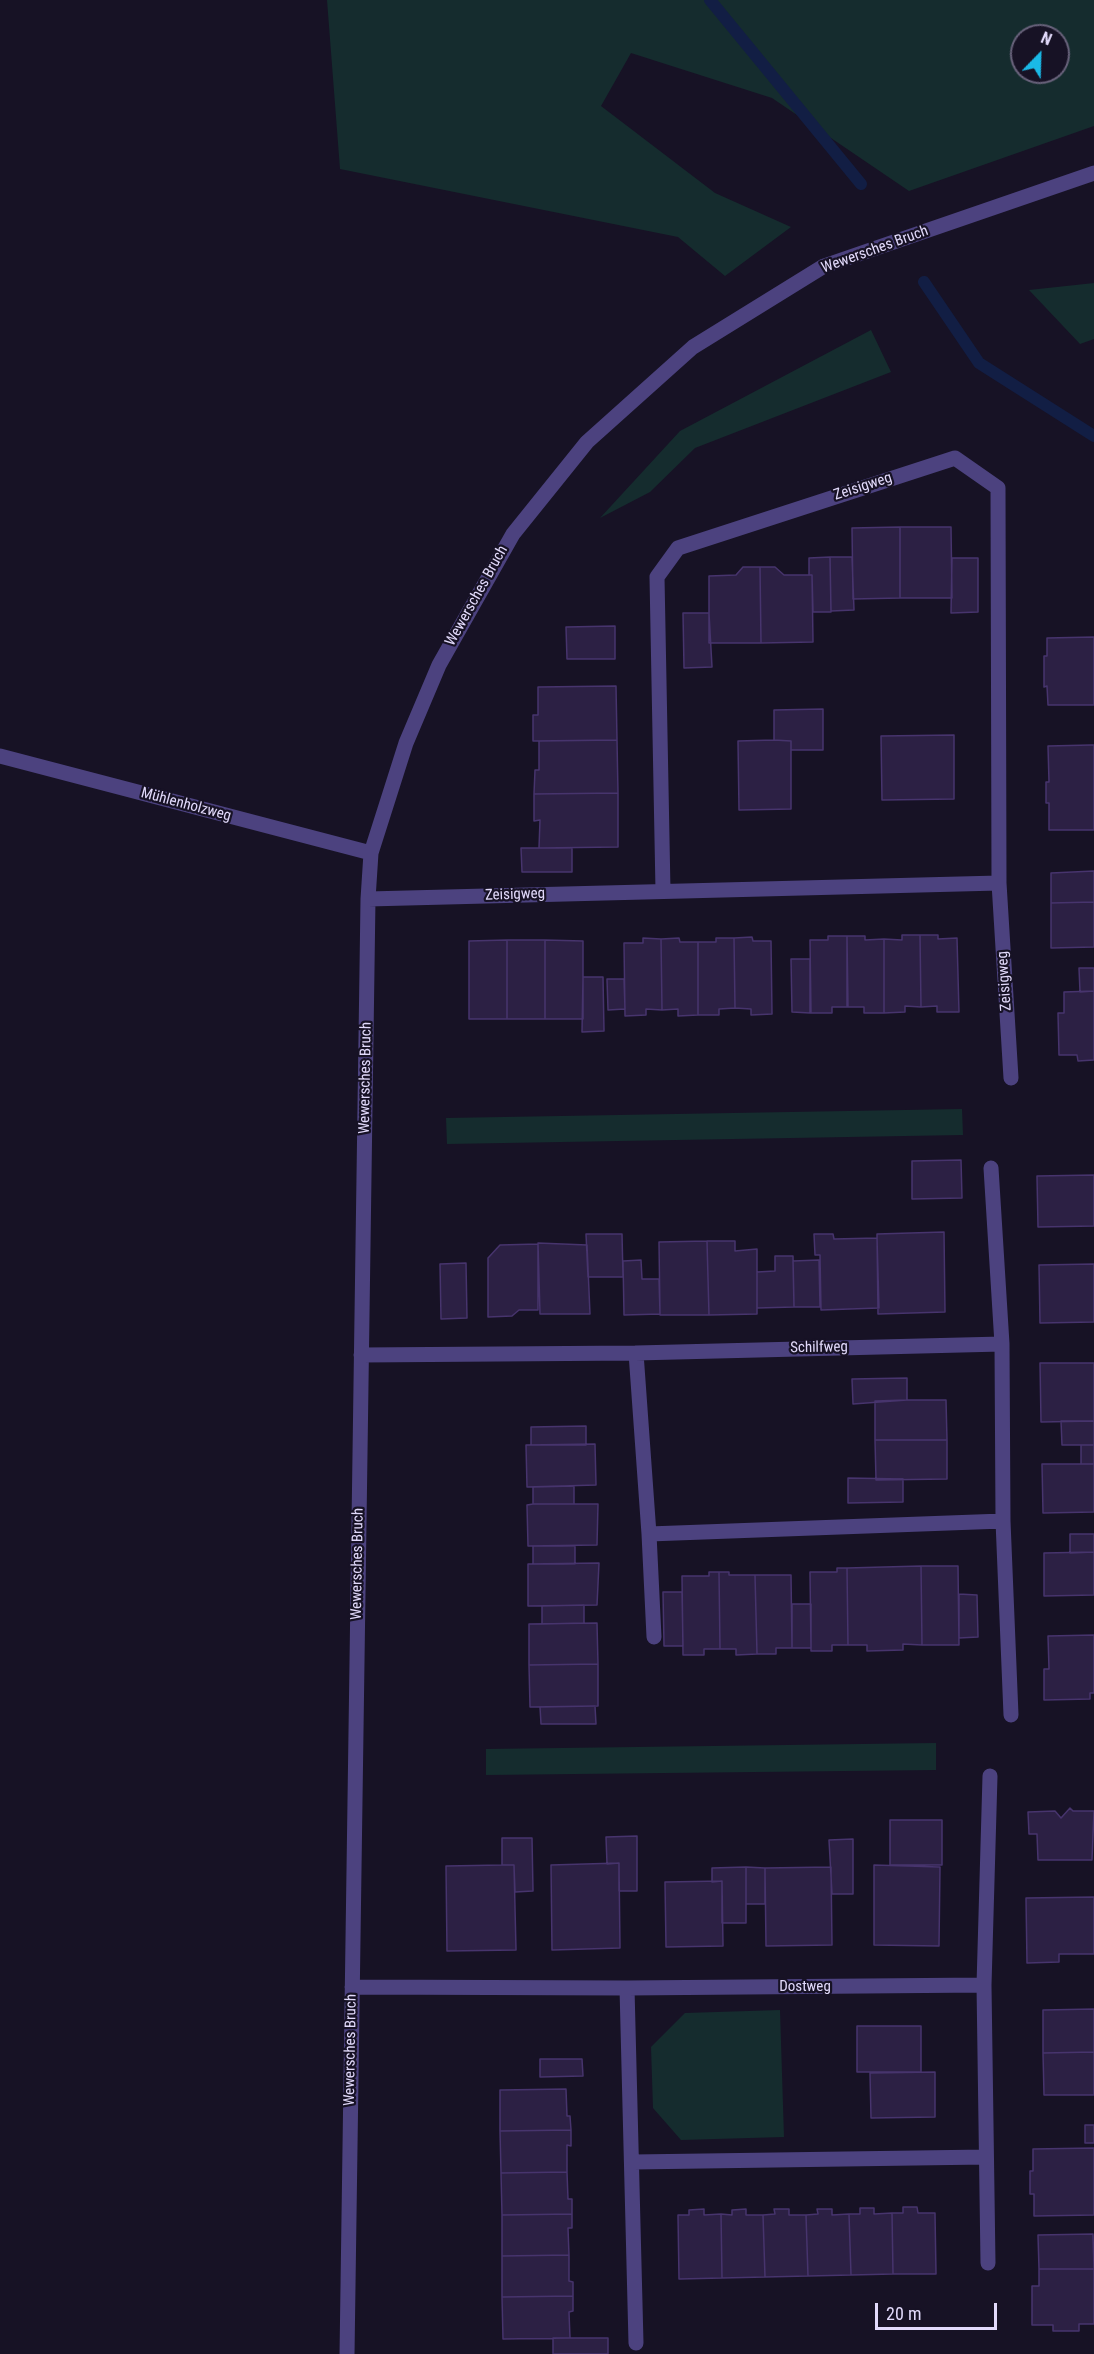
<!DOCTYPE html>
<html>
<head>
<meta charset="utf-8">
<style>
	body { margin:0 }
	#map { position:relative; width:1094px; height:2354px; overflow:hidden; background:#171225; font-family:"Roboto Condensed",sans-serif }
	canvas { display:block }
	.north { position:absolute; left:1010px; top:24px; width:60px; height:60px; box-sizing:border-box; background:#171225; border:2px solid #68627b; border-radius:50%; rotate:23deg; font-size:16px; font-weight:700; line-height:24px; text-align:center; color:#e2dafb }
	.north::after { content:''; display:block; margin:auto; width:21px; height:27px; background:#1ab9e7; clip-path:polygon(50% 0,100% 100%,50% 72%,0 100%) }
	.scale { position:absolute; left:875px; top:2303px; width:122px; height:27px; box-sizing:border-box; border:3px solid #e2dafb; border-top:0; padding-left:8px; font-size:18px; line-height:21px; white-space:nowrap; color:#e2dafb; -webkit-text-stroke:4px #171225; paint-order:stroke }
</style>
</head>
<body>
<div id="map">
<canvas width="1094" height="2354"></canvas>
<div class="north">N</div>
<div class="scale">20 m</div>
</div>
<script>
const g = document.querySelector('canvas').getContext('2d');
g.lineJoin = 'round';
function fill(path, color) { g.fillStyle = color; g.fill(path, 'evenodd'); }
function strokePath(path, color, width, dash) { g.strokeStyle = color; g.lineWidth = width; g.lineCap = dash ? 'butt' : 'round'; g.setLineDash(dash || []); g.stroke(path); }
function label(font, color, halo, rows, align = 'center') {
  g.font = font + ' "Roboto Condensed",sans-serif'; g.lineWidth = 4.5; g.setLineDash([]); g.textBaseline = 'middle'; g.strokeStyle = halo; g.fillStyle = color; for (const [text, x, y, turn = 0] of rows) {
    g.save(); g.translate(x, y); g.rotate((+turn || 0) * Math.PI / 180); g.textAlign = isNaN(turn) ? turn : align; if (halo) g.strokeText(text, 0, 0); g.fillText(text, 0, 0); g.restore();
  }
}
const green = new Path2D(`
	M 327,0 L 1094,0 L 1094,126 L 909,191 L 772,98 L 631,53 L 601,106 L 715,193 L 791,227 L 725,276 L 678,237 L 340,169 ZM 1022,36 L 1058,36 L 1058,72 L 1022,72 Z
	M 1094,283 L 1094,339 L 1080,344 L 1029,290 Z
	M 871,330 L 891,372 L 695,448 L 650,492 L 600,518 L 680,431 Z
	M 962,1109 L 963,1135 L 447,1144 L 446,1118 Z
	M 936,1743 L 936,1770 L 486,1775 L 486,1749 Z
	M 780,2010 L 784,2137 L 681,2140 L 653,2108 L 651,2047 L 685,2013 Z`);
const stream = new Path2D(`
	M 710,0 L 861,184
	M 924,282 L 979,363 L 1094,436`);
const building = new Path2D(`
	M 900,527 L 900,598 L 853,599 L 852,528 Z
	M 900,527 L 951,527 L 952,598 L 900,598 Z
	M 830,557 L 831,612 L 813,612 L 812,575 L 809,575 L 809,558 Z
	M 830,557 L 852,557 L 854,610 L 831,611 Z
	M 952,558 L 978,558 L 978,612 L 951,613 Z
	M 743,567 L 760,567 L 761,643 L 709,643 L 709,576 L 736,575 Z
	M 760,567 L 775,567 L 784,575 L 812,575 L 813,642 L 761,643 Z
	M 683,613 L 709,613 L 712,667 L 684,668 Z
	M 615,626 L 615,659 L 567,659 L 566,627 Z
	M 1094,637 L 1094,705 L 1048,705 L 1047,686 L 1044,687 L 1044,656 L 1047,656 L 1047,638 Z
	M 616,686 L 617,740 L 533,741 L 533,715 L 538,715 L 538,687 Z
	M 823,709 L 823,750 L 791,750 L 791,741 L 774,740 L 774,710 Z
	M 954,735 L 954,799 L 882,800 L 881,736 Z
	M 617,740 L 618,793 L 534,794 L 535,770 L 539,770 L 539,741 Z
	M 774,740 L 791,741 L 791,809 L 739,810 L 738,741 Z
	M 1091,745 L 1094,745 L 1094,830 L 1049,830 L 1049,803 L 1046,803 L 1046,782 L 1049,782 L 1048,746 Z
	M 618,793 L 618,847 L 539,848 L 540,820 L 534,821 L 534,794 Z
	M 521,848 L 572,848 L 572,872 L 522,872 Z
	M 1094,871 L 1094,902 L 1051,903 L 1051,873 Z
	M 1094,902 L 1094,947 L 1051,948 L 1051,903 Z
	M 902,935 L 920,935 L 921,1007 L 905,1006 L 905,1012 L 884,1013 L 884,939 L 902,940 Z
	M 920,935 L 938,935 L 938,939 L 957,938 L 959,1012 L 937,1012 L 937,1006 L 921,1007 Z
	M 828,936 L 847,936 L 847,1007 L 832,1007 L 832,1013 L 811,1013 L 810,940 L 828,940 Z
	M 847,936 L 865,936 L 865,940 L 884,939 L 884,1013 L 864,1013 L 864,1007 L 848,1007 Z
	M 752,937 L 753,941 L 771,941 L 772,1014 L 751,1015 L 751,1009 L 735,1008 L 734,938 Z
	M 643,938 L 661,939 L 662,1010 L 646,1009 L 646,1015 L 625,1016 L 624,943 L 643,943 Z
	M 679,938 L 680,942 L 698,942 L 698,1015 L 678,1016 L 678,1009 L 662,1010 L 661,939 Z
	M 716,938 L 734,938 L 735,1008 L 719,1009 L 719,1015 L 698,1015 L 698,942 L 716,942 Z
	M 507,940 L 507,1019 L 469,1019 L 469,941 Z
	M 507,940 L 545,940 L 545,1019 L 507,1019 Z
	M 545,940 L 583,941 L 583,1019 L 545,1019 Z
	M 791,959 L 810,959 L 810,1013 L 792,1012 Z
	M 1079,968 L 1094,968 L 1094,991 L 1080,992 Z
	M 583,977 L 603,977 L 604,1031 L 582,1032 Z
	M 607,979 L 624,979 L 625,1009 L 608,1010 Z
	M 1094,991 L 1094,1060 L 1078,1061 L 1077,1055 L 1059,1055 L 1058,1013 L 1064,1013 L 1064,992 Z
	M 961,1160 L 962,1198 L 912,1199 L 912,1161 Z
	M 1094,1175 L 1094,1226 L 1038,1227 L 1037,1176 Z
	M 944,1232 L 945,1312 L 878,1314 L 877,1234 Z
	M 586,1234 L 622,1234 L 623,1277 L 588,1277 Z
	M 814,1234 L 833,1234 L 834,1239 L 877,1238 L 879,1308 L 821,1310 L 820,1255 L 815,1255 Z
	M 707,1241 L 709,1315 L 660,1315 L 659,1242 Z
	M 707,1241 L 735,1241 L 735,1251 L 757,1249 L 757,1314 L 709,1315 Z
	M 538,1243 L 587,1245 L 590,1314 L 540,1314 Z
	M 538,1244 L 538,1310 L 519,1310 L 512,1316 L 488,1317 L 488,1258 L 500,1245 Z
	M 775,1256 L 793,1256 L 794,1307 L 757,1308 L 757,1272 L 775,1271 Z
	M 641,1260 L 642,1279 L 659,1279 L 660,1314 L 624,1315 L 623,1261 Z
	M 819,1260 L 820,1307 L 794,1307 L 793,1261 Z
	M 466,1263 L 467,1318 L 441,1319 L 440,1264 Z
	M 1094,1264 L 1094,1322 L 1040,1323 L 1039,1265 Z
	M 1040,1363 L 1094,1363 L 1094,1421 L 1041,1422 Z
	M 907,1378 L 907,1400 L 853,1404 L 852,1379 Z
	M 907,1400 L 946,1400 L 947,1440 L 875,1440 L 875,1401 Z
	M 1061,1421 L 1094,1421 L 1094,1445 L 1062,1445 Z
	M 586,1426 L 586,1445 L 531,1445 L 531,1427 Z
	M 875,1440 L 947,1440 L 947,1479 L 876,1480 Z
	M 595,1444 L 596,1485 L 527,1487 L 526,1445 Z
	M 1081,1445 L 1094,1445 L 1094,1464 L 1081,1464 Z
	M 1042,1464 L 1094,1464 L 1094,1512 L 1043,1513 Z
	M 848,1478 L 903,1479 L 903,1502 L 848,1503 Z
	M 574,1486 L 574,1504 L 533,1504 L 533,1487 Z
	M 533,1504 L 598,1504 L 597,1545 L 528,1546 L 527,1505 Z
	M 1070,1534 L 1094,1534 L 1094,1552 L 1070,1553 Z
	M 533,1546 L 575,1546 L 575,1564 L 533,1564 Z
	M 1094,1552 L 1094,1595 L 1044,1596 L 1044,1553 Z
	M 599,1563 L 597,1605 L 528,1606 L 528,1564 Z
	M 921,1566 L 922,1645 L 903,1644 L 903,1650 L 867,1651 L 867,1645 L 848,1645 L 847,1568 Z
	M 921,1566 L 958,1566 L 959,1645 L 922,1645 Z
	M 837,1568 L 847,1568 L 848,1645 L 832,1645 L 832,1651 L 811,1651 L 810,1572 L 837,1572 Z
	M 709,1572 L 719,1572 L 720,1649 L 704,1649 L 704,1655 L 683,1655 L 682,1576 L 709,1576 Z
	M 719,1572 L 729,1572 L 729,1575 L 755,1575 L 757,1654 L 736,1655 L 736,1649 L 720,1649 Z
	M 755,1575 L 791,1575 L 792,1648 L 776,1648 L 776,1654 L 757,1654 Z
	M 663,1592 L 682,1592 L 683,1646 L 664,1646 Z
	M 959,1594 L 977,1595 L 978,1637 L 959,1638 Z
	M 792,1604 L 811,1604 L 811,1648 L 792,1648 Z
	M 584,1605 L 584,1623 L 542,1624 L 542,1606 Z
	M 597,1623 L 598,1664 L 529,1665 L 529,1624 Z
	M 1094,1635 L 1094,1693 L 1090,1693 L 1090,1699 L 1044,1700 L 1044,1669 L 1049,1669 L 1048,1636 Z
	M 598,1664 L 598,1706 L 530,1707 L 529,1665 Z
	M 595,1706 L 596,1724 L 541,1724 L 540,1707 Z
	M 1070,1808 L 1073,1811 L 1094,1811 L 1092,1860 L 1038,1860 L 1037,1834 L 1029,1834 L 1028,1812 L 1055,1811 L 1061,1818 Z
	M 890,1820 L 942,1820 L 942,1865 L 890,1865 Z
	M 637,1836 L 637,1891 L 619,1891 L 619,1863 L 607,1864 L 606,1837 Z
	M 502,1838 L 532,1838 L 533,1891 L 515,1892 L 514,1865 L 502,1865 Z
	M 853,1839 L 853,1894 L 832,1894 L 829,1840 Z
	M 619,1863 L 620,1948 L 552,1950 L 551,1865 Z
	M 502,1865 L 514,1865 L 516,1950 L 447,1951 L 446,1866 Z
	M 874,1865 L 940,1867 L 939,1946 L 874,1945 Z
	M 746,1867 L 746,1923 L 722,1923 L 722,1881 L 712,1882 L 712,1868 Z
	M 746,1867 L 765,1868 L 765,1904 L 746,1904 Z
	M 831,1867 L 832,1945 L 766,1946 L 765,1868 Z
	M 722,1881 L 723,1946 L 666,1947 L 665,1882 Z
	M 1094,1897 L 1094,1954 L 1059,1954 L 1059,1962 L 1027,1963 L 1026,1898 Z
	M 1094,2009 L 1094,2052 L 1043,2053 L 1043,2010 Z
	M 857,2026 L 921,2026 L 921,2072 L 857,2072 Z
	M 1094,2052 L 1094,2095 L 1044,2095 L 1043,2053 Z
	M 540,2059 L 582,2059 L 583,2076 L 540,2077 Z
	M 935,2072 L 935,2117 L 871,2118 L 870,2073 Z
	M 566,2089 L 567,2116 L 570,2116 L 571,2130 L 500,2131 L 500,2090 Z
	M 1085,2125 L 1094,2125 L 1094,2143 L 1085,2143 Z
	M 571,2130 L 571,2146 L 567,2145 L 567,2172 L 501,2173 L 500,2131 Z
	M 1094,2148 L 1094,2215 L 1034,2216 L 1034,2194 L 1030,2194 L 1030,2171 L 1033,2171 L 1033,2149 Z
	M 567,2172 L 568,2199 L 572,2199 L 572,2214 L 502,2215 L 501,2173 Z
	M 903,2207 L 917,2207 L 918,2213 L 935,2213 L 936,2274 L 893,2274 L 892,2213 L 903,2213 Z
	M 860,2208 L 874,2208 L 874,2214 L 892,2213 L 893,2274 L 851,2275 L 849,2214 L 860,2214 Z
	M 704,2209 L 704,2215 L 721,2214 L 722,2278 L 679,2279 L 678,2215 L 689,2215 L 689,2210 Z
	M 746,2209 L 746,2215 L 763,2215 L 765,2277 L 722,2278 L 721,2214 L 732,2215 L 732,2210 Z
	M 774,2209 L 789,2209 L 789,2215 L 806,2215 L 808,2276 L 765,2277 L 763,2215 L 775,2214 Z
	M 817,2209 L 832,2209 L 832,2215 L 849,2214 L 851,2275 L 808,2276 L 806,2215 L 818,2214 Z
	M 572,2214 L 572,2228 L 568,2228 L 569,2255 L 502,2256 L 502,2215 Z
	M 1093,2234 L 1094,2269 L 1039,2269 L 1038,2235 Z
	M 569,2255 L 569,2281 L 573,2282 L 573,2296 L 502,2297 L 502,2256 Z
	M 1039,2269 L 1094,2269 L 1094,2324 L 1079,2324 L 1079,2331 L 1053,2331 L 1053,2325 L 1032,2325 L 1032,2286 L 1039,2286 Z
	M 573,2296 L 573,2311 L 569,2312 L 570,2338 L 503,2339 L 502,2297 Z
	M 553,2338 L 608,2338 L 608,2354 L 553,2354 Z`);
const street = new Path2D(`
	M 0,756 L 371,853
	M 663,891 L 657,577 L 678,548 L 955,458 L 998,488 L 999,883 L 1011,1078
	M 368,899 L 999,883
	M 991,1168 L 1002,1344 L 1003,1521 L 1011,1715
	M 636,1353 L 649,1534 L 654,1637
	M 361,1355 L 636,1353 L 1002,1344
	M 649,1534 L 1003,1521
	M 352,1987 L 627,1988 L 984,1985
	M 627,1988 L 636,2343
	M 633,2162 L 986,2157
	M 988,2263 L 984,1985 L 990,1776
	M 347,2354 L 368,899 L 371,853 L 406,743 L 439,665 L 513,534 L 587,442 L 693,347 L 824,266 L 1094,173`);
const streetNames = [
	["Wewersches Bruch",875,250,-20],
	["Zeisigweg",863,487,-18],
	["Wewersches Bruch",477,596,-61],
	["Mühlenholzweg",186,805,15],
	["Zeisigweg",515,895,-2],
	["Zeisigweg",1005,981,-94],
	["Wewersches Bruch",366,1078,-89],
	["Schilfweg",819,1348,-1],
	["Wewersches Bruch",358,1564,-89],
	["Dostweg",805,1987],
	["Wewersches Bruch",351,2050,-89]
];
fill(green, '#152c2e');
strokePath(stream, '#121e44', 12);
fill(building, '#2c2044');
strokePath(building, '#47346d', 1.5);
strokePath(street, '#4c427f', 15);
label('15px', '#e2dafb', '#171225', streetNames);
</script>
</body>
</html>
